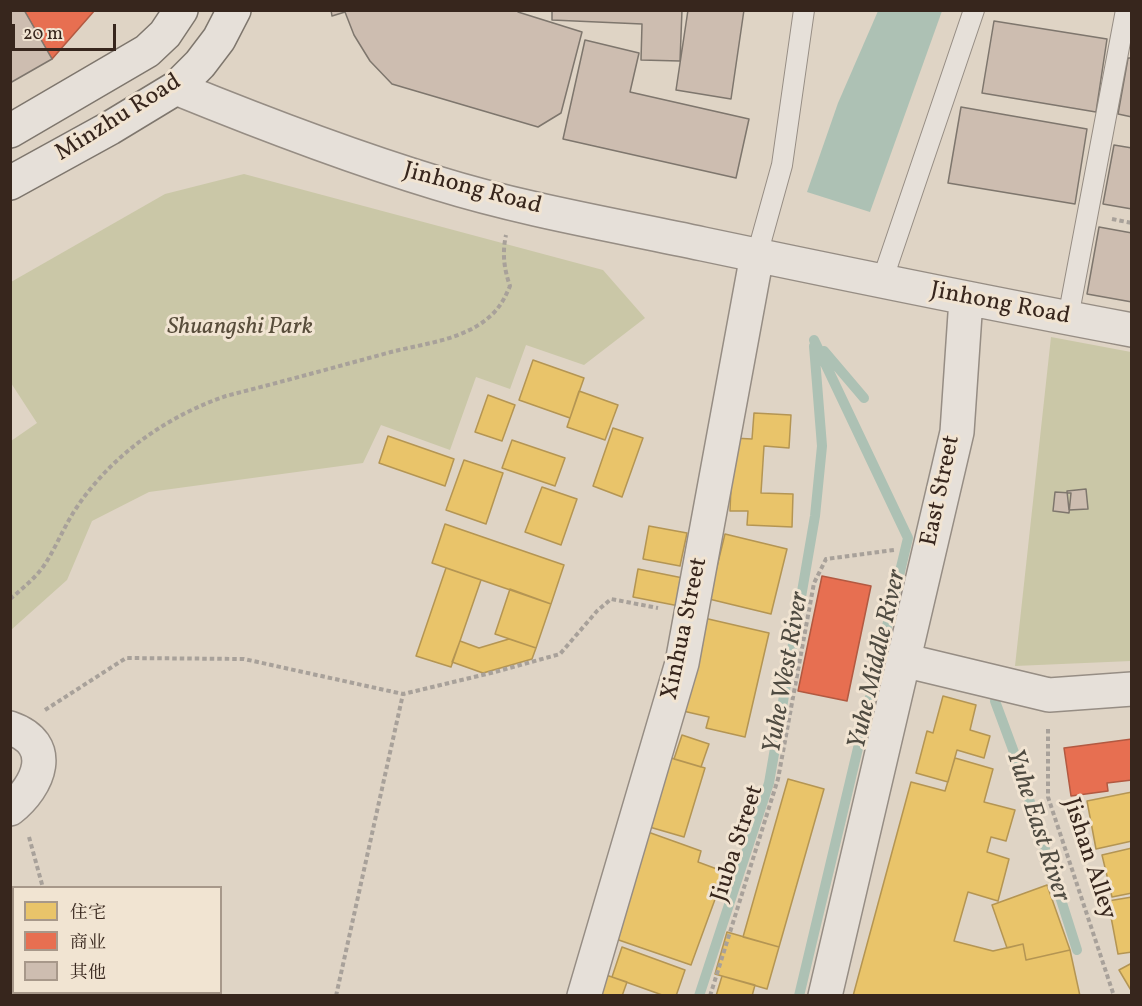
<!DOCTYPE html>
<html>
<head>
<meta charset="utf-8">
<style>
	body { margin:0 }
	#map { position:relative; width:1142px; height:1006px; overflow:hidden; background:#dfd4c5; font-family:Vollkorn,"Noto Serif SC",serif }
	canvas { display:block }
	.frame { position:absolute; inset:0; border:12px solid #37261d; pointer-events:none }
	.legend { position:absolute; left:12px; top:886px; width:210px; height:108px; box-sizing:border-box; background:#f1e4d2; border:2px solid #a7988a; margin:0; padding:8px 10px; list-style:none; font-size:18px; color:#37261d }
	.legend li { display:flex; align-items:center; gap:12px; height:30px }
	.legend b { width:30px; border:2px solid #a7988a }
	.scale { position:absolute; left:12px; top:24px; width:104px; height:27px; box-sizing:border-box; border:3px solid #37261d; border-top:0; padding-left:8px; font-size:18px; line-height:21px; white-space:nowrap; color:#37261d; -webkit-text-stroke:4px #f1e4d2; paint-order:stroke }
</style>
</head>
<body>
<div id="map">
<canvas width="1142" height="1006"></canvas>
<div class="frame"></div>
<ul class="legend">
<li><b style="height:16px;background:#e9c46a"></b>住宅</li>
<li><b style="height:16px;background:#e76f51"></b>商业</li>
<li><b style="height:16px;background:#cdbdb0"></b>其他</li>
</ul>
<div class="scale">20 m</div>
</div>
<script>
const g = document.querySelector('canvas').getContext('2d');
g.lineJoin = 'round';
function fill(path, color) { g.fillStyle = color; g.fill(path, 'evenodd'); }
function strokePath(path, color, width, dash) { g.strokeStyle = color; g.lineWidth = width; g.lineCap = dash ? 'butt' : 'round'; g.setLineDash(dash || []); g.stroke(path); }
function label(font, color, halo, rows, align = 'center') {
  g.font = font + ' Vollkorn,serif'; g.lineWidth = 6; g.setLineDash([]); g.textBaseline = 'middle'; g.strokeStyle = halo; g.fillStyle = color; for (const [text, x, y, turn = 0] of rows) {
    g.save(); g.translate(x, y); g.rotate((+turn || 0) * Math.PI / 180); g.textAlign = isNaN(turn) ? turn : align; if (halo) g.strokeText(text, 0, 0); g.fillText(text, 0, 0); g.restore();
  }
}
const green = new Path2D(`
	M 244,174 L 603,270 L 645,318 L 584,365 L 526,345 L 510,389 L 476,377 L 450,450 L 381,425 L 363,463 L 149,492 L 92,521 L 67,580 L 11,630 L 11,441 L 37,423 L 11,383 L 11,282 L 165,194 Z
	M 1051,337 L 1131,352 L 1131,661 L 1015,666 Z`);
const water = new Path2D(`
	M 878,11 L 942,11 L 870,212 L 807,192 L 838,103 Z`);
const homes = new Path2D(`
	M 533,360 L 584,378 L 570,418 L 519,400 Z
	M 579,391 L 618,405 L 605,440 L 567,427 Z
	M 488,395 L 515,405 L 502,441 L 475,432 Z
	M 754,413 L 791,415 L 789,448 L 764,446 L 761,493 L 793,494 L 792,527 L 747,525 L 748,511 L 730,511 L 733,438 L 752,439 Z
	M 613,428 L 643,438 L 622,497 L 593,486 Z
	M 388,436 L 454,459 L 445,486 L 379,463 Z
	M 512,440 L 565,458 L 555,486 L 502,468 Z
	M 464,460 L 503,473 L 486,524 L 446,510 Z
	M 542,487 L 577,499 L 561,545 L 525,532 Z
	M 445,524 L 564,565 L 551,604 L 432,563 Z
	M 649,526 L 687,533 L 680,566 L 643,559 Z
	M 725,534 L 787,549 L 771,614 L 709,599 Z
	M 446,568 L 481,580 L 451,667 L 416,656 Z
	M 638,569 L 683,578 L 679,606 L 633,597 Z
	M 510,589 L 551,604 L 536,648 L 495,634 Z
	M 704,618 L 769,633 L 745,737 L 706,728 L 709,717 L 683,711 Z
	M 509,639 L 536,648 L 532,659 L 483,673 L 452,662 L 460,641 L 479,648 Z
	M 943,696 L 976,705 L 970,730 L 990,736 L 984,758 L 957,750 L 948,782 L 916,773 L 927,731 L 933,733 Z
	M 682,735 L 709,744 L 701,767 L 674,759 Z
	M 668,757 L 705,768 L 684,837 L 646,826 Z
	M 955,758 L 993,769 L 984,802 L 1015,810 L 1006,841 L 991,837 L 987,852 L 1009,859 L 998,901 L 968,892 L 954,941 L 993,951 L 1023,944 L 1026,960 L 1070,950 L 1080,996 L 853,996 L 911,782 L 945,791 Z
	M 788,779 L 824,789 L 779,947 L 743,937 Z
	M 1132,792 L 1132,841 L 1096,849 L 1087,801 Z
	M 648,832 L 701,851 L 698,862 L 725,872 L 691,965 L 610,937 Z
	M 1132,848 L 1132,893 L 1112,897 L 1102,855 Z
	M 1047,885 L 1070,950 L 1026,960 L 1023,944 L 1007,948 L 992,905 Z
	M 1132,897 L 1132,952 L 1118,954 L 1108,901 Z
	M 727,932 L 779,947 L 767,989 L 715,974 Z
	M 622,947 L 685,970 L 676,996 L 665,996 L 612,977 Z
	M 1132,963 L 1132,992 L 1119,970 Z
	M 600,973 L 627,982 L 622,996 L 592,996 Z
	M 722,976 L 755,985 L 752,996 L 716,996 Z`);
const shops = new Path2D(`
	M 24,10 L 95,10 L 52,59 Z
	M 822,576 L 871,586 L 847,701 L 798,691 Z
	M 1132,739 L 1132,780 L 1107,783 L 1108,791 L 1071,796 L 1064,748 Z`);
const stream = new Path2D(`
	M 824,351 L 864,398
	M 995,701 L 1015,755 L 1077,950
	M 699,996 L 769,783 L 815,516 L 822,446 L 814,346
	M 799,996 L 908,538 L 814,340`);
const building = new Path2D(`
	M 10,10 L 24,10 L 52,59 L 10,83 Z
	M 331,10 L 518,10 L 518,12 L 582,32 L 561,113 L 538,127 L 392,84 L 370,61 L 354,35 L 345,12 L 332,16 Z
	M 552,10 L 682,10 L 680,61 L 641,60 L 642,24 L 552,20 Z
	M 688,10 L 744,10 L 731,99 L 676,90 Z
	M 994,21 L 1107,39 L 1096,112 L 982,93 Z
	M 585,40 L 639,53 L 630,92 L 749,119 L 736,178 L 563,139 Z
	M 1128,58 L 1132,58 L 1132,117 L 1118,114 Z
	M 961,107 L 1087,129 L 1075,204 L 948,183 Z
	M 1114,145 L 1132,148 L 1132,209 L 1103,204 Z
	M 1099,227 L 1132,233 L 1132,302 L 1087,294 Z
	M 1086,489 L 1088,509 L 1069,510 L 1067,491 Z
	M 1055,492 L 1071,493 L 1069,513 L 1053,511 Z`);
const path = new Path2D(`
	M 1112,219 L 1132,223
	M 10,599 C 22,589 34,579 43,567 C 56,548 64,526 77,507 C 112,455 167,416 226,396 C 281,382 336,367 391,352 C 422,344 456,341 483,322 C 498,311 503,302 510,286 C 504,269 502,253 506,235
	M 45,710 L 126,658 L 244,659 L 403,694 L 495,672 L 560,654 L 597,611 L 611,599 L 658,608
	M 1048,729 L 1048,797 L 1114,996
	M 29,837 L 43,888
	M 71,992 L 72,996
	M 336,996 L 403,694
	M 710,996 L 778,779 L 814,583 L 826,559 L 894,550`);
const lane = new Path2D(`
	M 757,255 L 782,165 L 804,10
	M 882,281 L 974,10
	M 1068,318 L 1126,10`);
const street = new Path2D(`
	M 176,88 C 262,123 348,156 437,183 C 524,210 614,225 703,244 C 846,274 988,303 1132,330
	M 903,660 L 1049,695 L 1132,689
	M 10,728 C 57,744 39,786 10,809
	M 584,996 L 682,663 L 757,255
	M 825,996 L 957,432 L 966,299`);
const secondary = new Path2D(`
	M 10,131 L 147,51 L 165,34 L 181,10
	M 10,183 L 110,128 L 176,88 L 200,64 L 219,39 L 234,10`);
const streetNames = [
	["Minzhu Road",119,119,-32],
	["Jinhong Road",472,190,15],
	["Jinhong Road",1000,305,11],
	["East Street",942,491,-78],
	["Xinhua Street",686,629,-78],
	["Jiuba Street",739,844,-72],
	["Jishan Alley",1088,859,72]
];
const parkNames = [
	["Shuangshi Park",240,329]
];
const waterNames = [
	["Yuhe Middle River",879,660,-77],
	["Yuhe West River",788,673,-80],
	["Yuhe East River",1036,826,72]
];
fill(green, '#cac7a7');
fill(water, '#adc1b4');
fill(homes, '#e9c46a');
strokePath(homes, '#b49553', 1.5);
fill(shops, '#e76f51');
strokePath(shops, '#b25941', 1.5);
strokePath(stream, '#adc1b4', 10);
fill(building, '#cdbdb0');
strokePath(building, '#7e766d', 1.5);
strokePath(lane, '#968d84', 22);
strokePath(street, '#968d84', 36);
strokePath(secondary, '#7e766d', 36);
strokePath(path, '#a8a19a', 4, [4.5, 3]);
strokePath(lane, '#e6e0d9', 20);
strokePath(street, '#e6e0d9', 33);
strokePath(secondary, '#e6e0d9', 33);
label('24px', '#37261d', '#f1e4d2', streetNames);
label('italic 24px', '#574c3a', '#f1e4d2', parkNames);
label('italic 26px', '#4f4b41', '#f1e4d2', waterNames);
</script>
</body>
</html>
